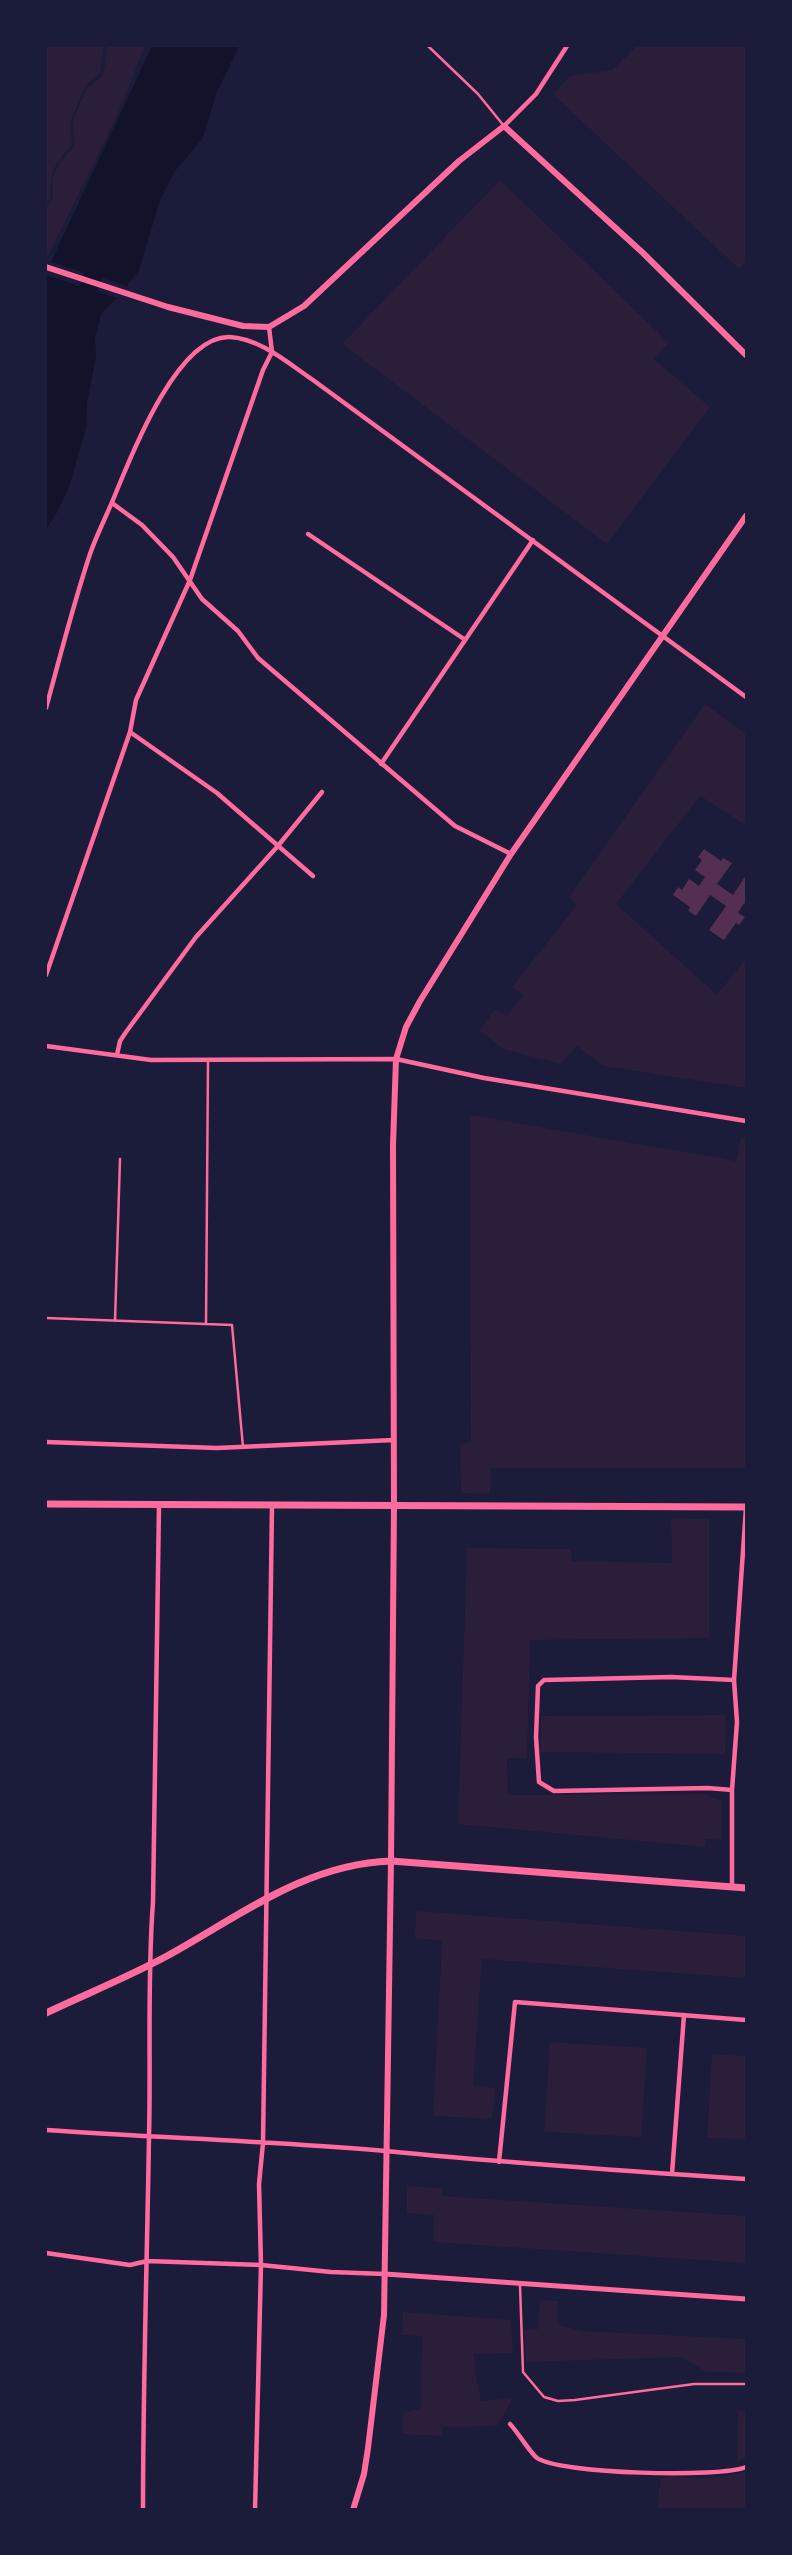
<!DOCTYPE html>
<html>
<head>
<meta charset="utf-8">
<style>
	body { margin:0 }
	#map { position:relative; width:792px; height:2555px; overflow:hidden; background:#1b1b3a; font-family:"Exo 2",sans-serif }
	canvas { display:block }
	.frame { position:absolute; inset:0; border:47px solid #1b1b3a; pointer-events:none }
</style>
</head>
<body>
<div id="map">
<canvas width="792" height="2555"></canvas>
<div class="frame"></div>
</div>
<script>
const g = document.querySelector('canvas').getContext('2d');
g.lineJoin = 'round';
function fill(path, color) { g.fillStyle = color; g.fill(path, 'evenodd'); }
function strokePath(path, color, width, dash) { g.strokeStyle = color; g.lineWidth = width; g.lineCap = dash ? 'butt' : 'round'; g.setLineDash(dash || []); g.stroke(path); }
const green = new Path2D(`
	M 46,46 L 104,46 L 100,73 L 86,85 L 70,122 L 72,144 C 56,164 49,170 51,197 L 46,204 Z
	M 108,46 L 145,46 L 117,116 L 49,254 L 46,254 L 46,208 L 53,198 L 52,179 L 60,162 L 75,145 L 72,122 L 87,88 L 103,76 Z
	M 637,46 L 746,46 L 746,261 L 739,269 L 553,94 L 570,76 L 612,70 Z
	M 500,180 L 669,343 L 654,359 L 710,407 L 607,544 L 342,344 Z
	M 705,704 L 746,734 L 746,822 L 744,824 L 700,796 L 616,904 L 717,995 L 746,958 L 746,1088 L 603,1066 L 577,1046 L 561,1064 L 503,1049 L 480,1030 L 495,1009 L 507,1016 L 523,995 L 512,987 L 577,905 L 569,897 Z
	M 470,1115 L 736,1161 L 741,1137 L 746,1138 L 746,1468 L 491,1468 L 490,1494 L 461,1493 L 460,1444 L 471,1442 Z
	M 671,1518 L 709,1519 L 709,1638 L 530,1640 L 527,1758 L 507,1758 L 508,1795 L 705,1794 L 722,1801 L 722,1840 L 706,1839 L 705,1847 L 458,1824 L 467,1548 L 571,1549 L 572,1561 L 672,1563 Z
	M 726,1715 L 725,1754 L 540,1752 L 541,1716 Z
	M 416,1911 L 746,1936 L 746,1978 L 482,1959 L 473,2085 L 496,2088 L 492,2119 L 433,2116 L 442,1941 L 415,1938 Z
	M 550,2042 L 647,2048 L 641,2137 L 544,2132 Z
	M 712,2054 L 746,2056 L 746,2139 L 707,2138 Z
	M 407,2186 L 442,2188 L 442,2196 L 746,2216 L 746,2263 L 433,2242 L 434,2215 L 407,2213 Z
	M 540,2300 L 558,2301 L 557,2324 L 582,2331 L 746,2339 L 746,2373 L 707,2372 L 681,2357 L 526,2362 L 524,2330 L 538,2329 Z
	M 403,2312 L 511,2320 L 513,2353 L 474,2354 L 475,2371 L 481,2401 L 513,2398 L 497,2426 L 443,2427 L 442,2436 L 402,2434 L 403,2413 L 421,2408 L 422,2336 L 402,2335 Z
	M 738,2411 L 746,2411 L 746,2458 L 737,2462 Z
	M 746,2471 L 746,2509 L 658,2509 L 659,2488 L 661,2486 L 660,2479 C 671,2474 682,2478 694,2478 C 712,2479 730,2476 746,2471 Z`);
const water = new Path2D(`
	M 152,46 L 239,46 L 216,94 L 203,138 L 174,172 L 160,200 L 139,270 L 127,286 L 51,262 Z
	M 46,275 L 117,298 L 101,314 L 95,338 L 96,356 L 87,403 L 86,428 L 69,487 L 58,511 L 46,529 Z`);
const pier = new Path2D(`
	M 48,260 L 51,262 L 130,287 L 125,290 L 50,265 Z
	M 46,272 L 118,295 L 120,299 L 46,275 Z`);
const river = new Path2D(`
	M 79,312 L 102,253`);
const building = new Path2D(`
	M 704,849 L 721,861 L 723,858 L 732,863 L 717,884 L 733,895 L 746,875 L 746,905 L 744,903 L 738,913 L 745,917 L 739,925 L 736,923 L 724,940 L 709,930 L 726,906 L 710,895 L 696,916 L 688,911 L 690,907 L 673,895 L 678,887 L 682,890 L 689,879 L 699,886 L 705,877 L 695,870 L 702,860 L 698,857 Z`);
const service = new Path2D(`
	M 428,46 L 478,94 L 504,126
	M 46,1318 L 232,1325 L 243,1447
	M 115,1321 L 120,1159
	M 206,1324 L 208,1062
	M 520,2285 L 523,2372 L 544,2397 L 558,2401 L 575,2400 L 694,2384 L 746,2384`);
const minor = new Path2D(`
	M 504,126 L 536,94 L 567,46
	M 112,503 L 142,525 L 173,557 L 202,599 L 238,631 L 258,658 L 455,826 L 511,854
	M 308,534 L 464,639
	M 46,708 C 60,657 73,605 90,554 C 97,534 107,515 115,495 C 131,456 177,336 229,337 C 260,338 289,364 313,380 L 746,697
	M 130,732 L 217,793 L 313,876
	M 381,764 L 533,540
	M 46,975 L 130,732 L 136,700 L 190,580 L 263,370 L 272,352 L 269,327
	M 46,1046 L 151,1060 L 396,1059 L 484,1078 L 746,1121
	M 117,1055 L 120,1041 L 126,1032 L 196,937 L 277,847 L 322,792
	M 46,1442 L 217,1448 L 394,1440
	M 732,1790 L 708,1788 L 554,1791 L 539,1782 L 536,1737 L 538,1686 L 544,1680 L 671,1677 L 734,1680
	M 732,1887 L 732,1790 L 737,1722 L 734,1680 L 746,1508
	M 46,2130 C 159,2138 273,2141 386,2151 C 506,2163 626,2171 746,2179
	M 499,2162 L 515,2002 L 746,2020
	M 672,2174 L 684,2015
	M 46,2253 L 130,2265 L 147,2261 L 261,2265 L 331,2272 L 385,2274
	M 510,2424 C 517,2431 531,2454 537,2458 C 560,2474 721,2478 746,2467
	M 143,2510 C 143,2385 147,2261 149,2137 C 151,2058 147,1980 153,1902 L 159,1505
	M 255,2510 L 261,2265 L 259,2184 L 263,2143 L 272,1505`);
const tertiary = new Path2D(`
	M 385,2274 L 746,2299`);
const secondary = new Path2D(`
	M 46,267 L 168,307 L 243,326 L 269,327 L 304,306 L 459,161 L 504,126 L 643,253 L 746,355
	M 353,2510 L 364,2474 L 368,2448 L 384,2315 L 391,1861 L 394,1505 L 393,1145 L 396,1059 L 406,1027 L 420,1001 L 511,854 L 746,516`);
const primary = new Path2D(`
	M 46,1504 L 746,1507
	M 46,2013 C 86,1994 128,1977 167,1956 C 240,1916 305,1864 391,1861 L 746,1888`);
fill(green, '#2a1e3b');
fill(water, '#12122b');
fill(pier, '#1b1b3a');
strokePath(river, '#12122b', 18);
fill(building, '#542f53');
strokePath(service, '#ff6b9d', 2.5);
strokePath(minor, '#ff6b9d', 4.5);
strokePath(tertiary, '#ff6b9d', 5);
strokePath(secondary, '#ff6b9d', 6);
strokePath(primary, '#ff6b9d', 7);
</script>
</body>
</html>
